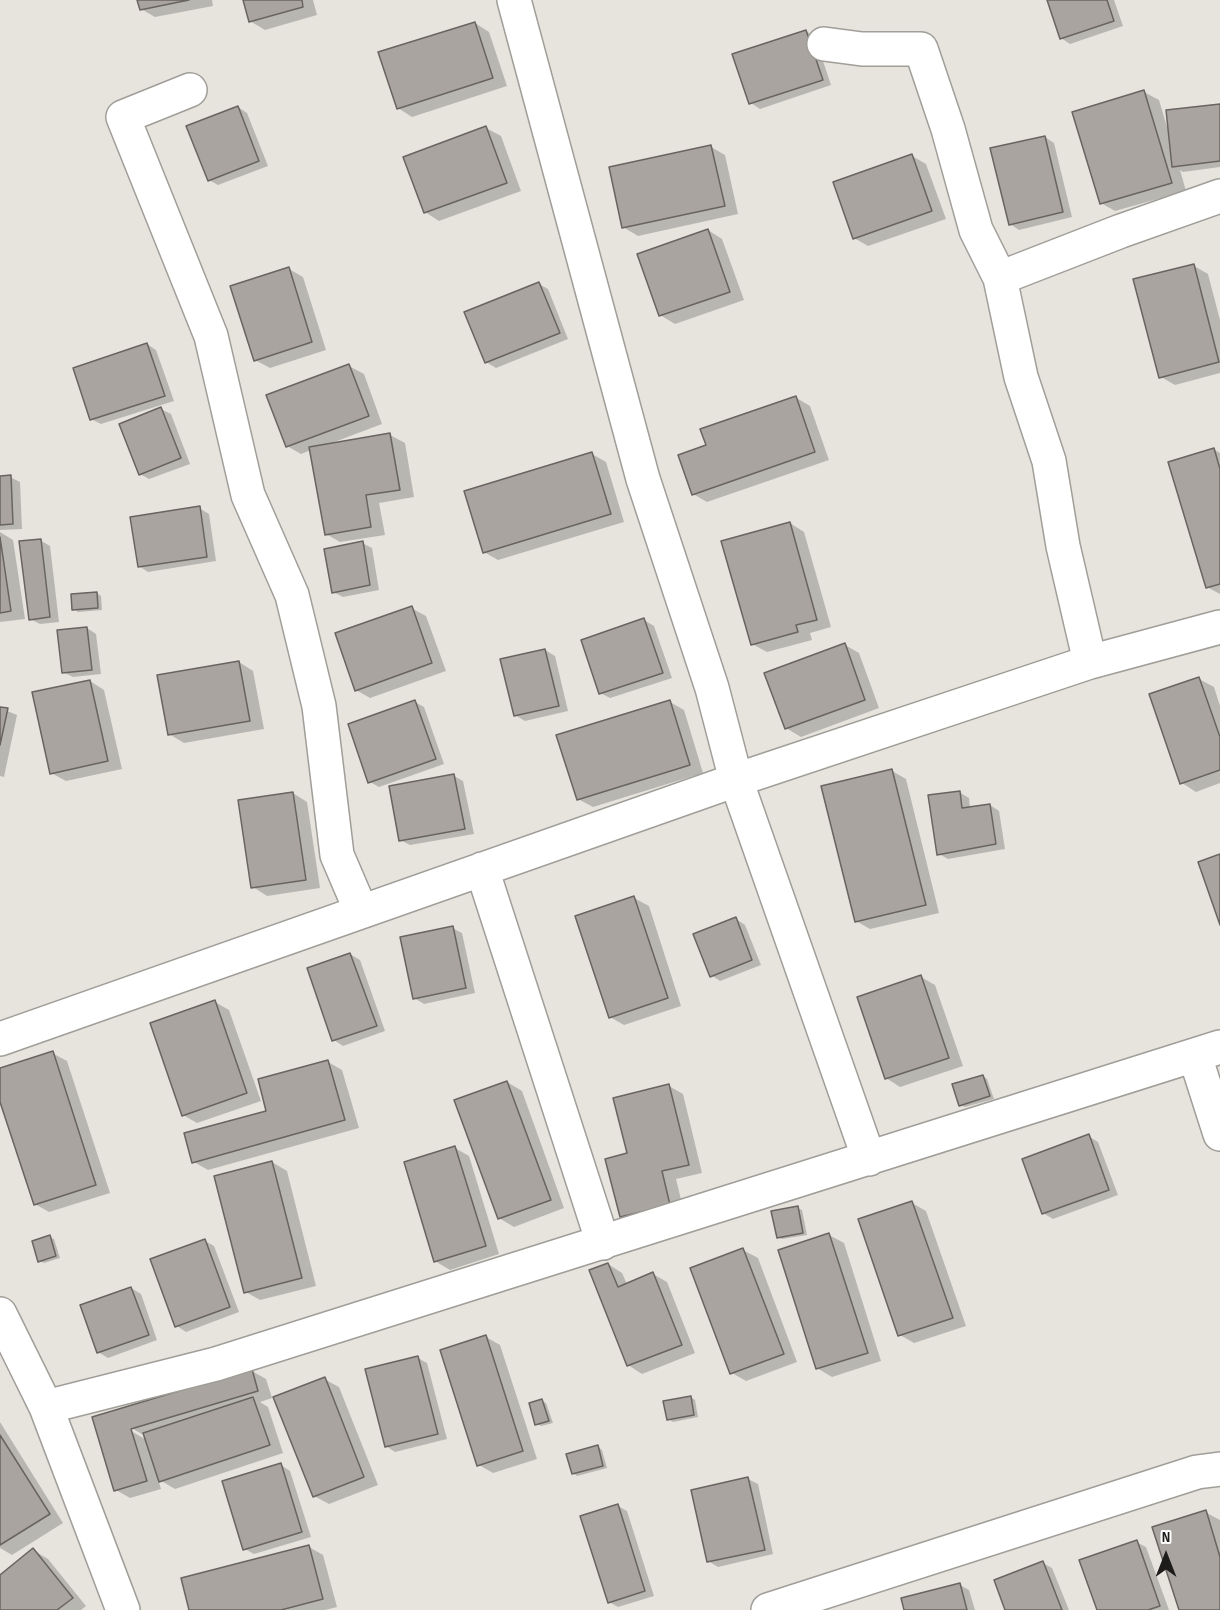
<!DOCTYPE html>
<html>
<head>
<meta charset="utf-8">
<style>
	body { margin:0 }
	#map { position:relative; width:1220px; height:1610px; overflow:hidden; background:#e7e4de; font-family:"Sofia Sans Condensed",sans-serif }
	canvas { display:block }
	.north { position:absolute; left:1136px; top:1526px; width:60px; height:60px; -webkit-text-stroke:4px #fff; paint-order:stroke; rotate:0deg; font-size:16px; font-weight:700; line-height:24px; text-align:center; color:#1d1c1a }
	.north::after { content:''; display:block; margin:auto; width:21px; height:27px; background:#1d1c1a; clip-path:polygon(50% 0,100% 100%,50% 72%,0 100%) }
</style>
</head>
<body>
<div id="map">
<canvas width="1220" height="1610"></canvas>
<div class="north">N</div>
</div>
<script>
const g = document.querySelector('canvas').getContext('2d');
g.lineJoin = 'round';
function fill(path, color) { g.fillStyle = color; g.fill(path, 'evenodd'); }
function strokePath(path, color, width, dash) { g.strokeStyle = color; g.lineWidth = width; g.lineCap = dash ? 'butt' : 'round'; g.setLineDash(dash || []); g.stroke(path); }
const shadow = new Path2D(`
	M 139,0 L 212,0 L 213,6 L 155,17 L 141,9 Z
	M 244,0 L 313,0 L 317,15 L 265,30 L 250,21 Z
	M 1048,0 L 1114,0 L 1123,26 L 1070,44 L 1061,38 Z
	M 475,23 L 489,32 L 507,86 L 412,117 L 398,108 Z
	M 806,31 L 815,37 L 831,85 L 760,109 L 751,103 Z
	M 1144,92 L 1159,100 L 1168,130 L 1220,105 L 1220,167 L 1183,172 L 1180,170 L 1186,191 L 1115,211 L 1101,203 Z
	M 238,107 L 247,113 L 268,166 L 218,185 L 209,180 Z
	M 486,128 L 501,136 L 521,191 L 439,221 L 425,212 Z
	M 1045,137 L 1054,143 L 1072,217 L 1019,230 L 1010,224 Z
	M 711,147 L 725,155 L 738,214 L 638,236 L 623,227 Z
	M 912,156 L 926,164 L 946,219 L 868,246 L 854,238 Z
	M 708,230 L 722,239 L 744,300 L 675,324 L 660,315 Z
	M 1194,266 L 1208,274 L 1220,320 L 1220,373 L 1175,385 L 1161,377 Z
	M 289,269 L 303,277 L 326,350 L 270,368 L 255,360 Z
	M 539,284 L 548,289 L 568,339 L 496,368 L 486,362 Z
	M 147,344 L 156,350 L 174,401 L 101,424 L 91,419 Z
	M 349,366 L 364,374 L 382,424 L 329,444 L 390,435 L 405,443 L 414,497 L 379,503 L 385,535 L 340,542 L 326,534 L 311,450 L 301,454 L 287,446 Z
	M 795,397 L 810,406 L 829,460 L 707,502 L 693,494 L 707,446 Z
	M 161,409 L 171,414 L 190,464 L 149,479 L 140,474 Z
	M 1213,449 L 1220,453 L 1220,594 L 1207,587 Z
	M 592,454 L 606,462 L 624,522 L 498,560 L 484,552 Z
	M 0,477 L 10,477 L 20,482 L 22,529 L 0,530 Z
	M 199,508 L 209,514 L 216,561 L 148,572 L 139,566 Z
	M 790,523 L 804,532 L 831,627 L 810,633 L 812,640 L 767,652 L 752,644 Z
	M 0,532 L 13,540 L 25,619 L 0,622 Z
	M 40,540 L 50,546 L 59,622 L 40,624 L 30,619 Z
	M 362,543 L 372,548 L 379,590 L 343,597 L 333,592 Z
	M 97,593 L 101,596 L 102,610 L 78,612 L 74,609 Z
	M 411,608 L 426,616 L 446,671 L 370,698 L 356,690 Z
	M 644,620 L 654,626 L 672,678 L 610,698 L 600,693 Z
	M 87,628 L 96,634 L 101,674 L 73,677 L 63,672 Z
	M 845,645 L 859,653 L 879,708 L 801,737 L 786,728 Z
	M 545,650 L 555,656 L 568,711 L 525,721 L 515,715 Z
	M 239,662 L 253,671 L 264,729 L 184,743 L 169,734 Z
	M 1199,679 L 1214,687 L 1220,706 L 1220,783 L 1196,792 L 1182,783 Z
	M 90,681 L 104,690 L 122,769 L 66,781 L 51,773 Z
	M 415,702 L 424,707 L 444,764 L 379,787 L 370,782 Z
	M 670,702 L 684,710 L 703,773 L 593,807 L 578,799 Z
	M 0,708 L 17,715 L 4,777 L 0,776 Z
	M 892,771 L 906,779 L 939,913 L 870,929 L 856,921 Z
	M 454,776 L 463,781 L 474,834 L 410,845 L 400,840 Z
	M 959,792 L 969,798 L 970,808 L 990,805 L 999,811 L 1005,849 L 948,859 L 939,854 Z
	M 293,793 L 307,802 L 320,888 L 267,896 L 253,887 Z
	M 634,898 L 649,906 L 681,1006 L 624,1025 L 610,1017 Z
	M 736,919 L 745,925 L 761,965 L 720,981 L 711,975 Z
	M 452,928 L 462,933 L 475,993 L 424,1004 L 414,998 Z
	M 350,954 L 360,960 L 385,1031 L 343,1046 L 334,1040 L 309,969 Z
	M 921,977 L 935,985 L 963,1066 L 900,1087 L 886,1078 Z
	M 215,1002 L 229,1010 L 261,1101 L 197,1123 L 183,1115 Z
	M 52,1053 L 67,1061 L 110,1193 L 49,1212 L 35,1204 L 0,1097 L 0,1069 Z
	M 328,1062 L 342,1070 L 359,1128 L 208,1170 L 194,1162 L 268,1112 Z
	M 983,1076 L 987,1079 L 994,1099 L 965,1107 L 960,1105 Z
	M 507,1082 L 522,1091 L 564,1208 L 514,1227 L 499,1218 Z
	M 669,1086 L 683,1094 L 702,1173 L 676,1179 L 684,1212 L 635,1224 L 621,1216 L 628,1155 Z
	M 1088,1136 L 1098,1142 L 1118,1195 L 1053,1219 L 1043,1213 Z
	M 455,1148 L 469,1156 L 499,1254 L 450,1270 L 435,1261 Z
	M 272,1162 L 287,1171 L 316,1286 L 260,1300 L 246,1292 Z
	M 912,1203 L 926,1211 L 966,1326 L 914,1343 L 900,1335 Z
	M 797,1208 L 802,1210 L 807,1235 L 782,1239 L 778,1237 Z
	M 829,1235 L 844,1243 L 881,1361 L 832,1377 L 817,1368 Z
	M 49,1237 L 54,1239 L 60,1258 L 44,1263 L 40,1261 Z
	M 205,1241 L 214,1246 L 239,1312 L 186,1332 L 177,1326 Z
	M 743,1250 L 758,1258 L 797,1362 L 746,1381 L 732,1373 Z
	M 608,1264 L 622,1273 L 627,1284 L 653,1274 L 667,1282 L 695,1353 L 642,1374 L 628,1365 Z
	M 131,1288 L 141,1294 L 157,1340 L 108,1358 L 98,1352 Z
	M 486,1337 L 500,1345 L 537,1459 L 493,1473 L 479,1465 Z
	M 418,1358 L 427,1363 L 447,1439 L 395,1452 L 386,1446 Z
	M 252,1371 L 266,1379 L 272,1398 L 260,1402 L 268,1407 L 283,1453 L 175,1489 L 158,1479 L 161,1489 L 130,1498 L 116,1490 L 94,1419 ZM 125,1424 L 145,1436 L 145,1439 L 124,1427 Z
	M 324,1379 L 339,1387 L 378,1485 L 329,1504 L 314,1496 Z
	M 691,1397 L 695,1400 L 698,1417 L 673,1422 L 668,1419 Z
	M 542,1401 L 546,1403 L 553,1423 L 541,1426 L 537,1424 Z
	M 0,1422 L 63,1523 L 12,1555 L 0,1548 Z
	M 598,1447 L 602,1450 L 607,1468 L 577,1476 L 573,1473 Z
	M 281,1465 L 290,1471 L 311,1537 L 254,1554 L 245,1549 Z
	M 748,1479 L 758,1484 L 773,1554 L 718,1567 L 708,1561 Z
	M 618,1506 L 627,1511 L 654,1596 L 618,1607 L 609,1602 Z
	M 1205,1512 L 1220,1520 L 1220,1610 L 1180,1610 Z
	M 1136,1542 L 1146,1547 L 1169,1610 L 1098,1610 Z
	M 309,1547 L 323,1555 L 337,1607 L 325,1610 L 191,1610 Z
	M 33,1550 L 48,1559 L 86,1606 L 81,1610 L 0,1610 L 0,1577 Z
	M 1043,1563 L 1052,1568 L 1069,1610 L 1007,1610 Z
	M 960,1585 L 969,1590 L 975,1610 L 906,1610 Z`);
const building = new Path2D(`
	M 137,0 L 189,0 L 140,10 Z
	M 243,0 L 302,0 L 303,7 L 249,22 Z
	M 1047,0 L 1107,0 L 1114,21 L 1060,39 Z
	M 475,22 L 493,78 L 397,109 L 378,52 Z
	M 806,30 L 823,80 L 749,104 L 732,54 Z
	M 1144,90 L 1172,183 L 1100,204 L 1072,112 Z
	M 1220,104 L 1220,161 L 1172,167 L 1166,110 Z
	M 238,106 L 259,161 L 208,181 L 186,126 Z
	M 486,126 L 507,183 L 424,213 L 403,157 Z
	M 1045,136 L 1063,212 L 1009,225 L 990,148 Z
	M 711,145 L 725,206 L 622,228 L 609,167 Z
	M 912,154 L 932,211 L 853,239 L 833,182 Z
	M 708,229 L 730,292 L 659,316 L 637,254 Z
	M 1194,264 L 1219,362 L 1159,378 L 1133,279 Z
	M 289,267 L 312,342 L 254,361 L 230,286 Z
	M 539,282 L 560,333 L 485,363 L 464,312 Z
	M 147,343 L 165,396 L 90,420 L 73,368 Z
	M 349,364 L 369,416 L 286,447 L 266,395 Z
	M 796,396 L 815,452 L 692,495 L 678,455 L 706,445 L 700,429 Z
	M 161,407 L 181,458 L 139,475 L 119,424 Z
	M 390,433 L 400,490 L 366,495 L 371,527 L 325,535 L 309,447 Z
	M 1214,448 L 1220,469 L 1220,584 L 1206,588 L 1168,462 Z
	M 592,452 L 611,514 L 483,553 L 464,491 Z
	M 11,475 L 13,524 L 0,525 L 0,476 Z
	M 200,506 L 207,557 L 138,567 L 130,517 Z
	M 790,522 L 817,620 L 796,625 L 798,632 L 751,645 L 721,541 Z
	M 0,537 L 11,611 L 0,613 Z
	M 41,539 L 50,617 L 29,620 L 19,541 Z
	M 363,541 L 370,585 L 332,593 L 324,549 Z
	M 97,592 L 98,608 L 72,610 L 71,594 Z
	M 412,606 L 432,663 L 355,691 L 335,633 Z
	M 644,618 L 663,673 L 599,694 L 581,640 Z
	M 87,627 L 92,670 L 62,673 L 57,630 Z
	M 845,643 L 865,700 L 785,729 L 764,673 Z
	M 545,649 L 559,706 L 514,716 L 500,659 Z
	M 239,661 L 250,721 L 168,735 L 157,675 Z
	M 1199,677 L 1220,737 L 1220,770 L 1180,784 L 1149,694 Z
	M 90,680 L 108,761 L 50,774 L 32,692 Z
	M 415,700 L 436,759 L 368,783 L 348,724 Z
	M 670,700 L 690,765 L 577,800 L 556,735 Z
	M 0,707 L 8,708 L 0,745 Z
	M 892,769 L 926,905 L 855,922 L 821,786 Z
	M 454,774 L 465,829 L 399,841 L 389,786 Z
	M 960,791 L 962,808 L 990,804 L 996,844 L 937,855 L 928,795 Z
	M 293,792 L 306,880 L 251,888 L 238,800 Z
	M 1220,854 L 1220,925 L 1198,862 Z
	M 634,896 L 668,998 L 609,1018 L 575,916 Z
	M 736,917 L 752,960 L 710,977 L 693,934 Z
	M 453,926 L 466,988 L 413,999 L 400,937 Z
	M 350,953 L 377,1026 L 332,1041 L 307,968 Z
	M 921,975 L 949,1058 L 885,1079 L 857,997 Z
	M 215,1000 L 247,1093 L 182,1116 L 150,1023 Z
	M 53,1051 L 96,1185 L 34,1205 L 0,1102 L 0,1068 Z
	M 328,1060 L 345,1120 L 192,1163 L 184,1133 L 266,1111 L 258,1079 Z
	M 983,1075 L 990,1096 L 959,1106 L 952,1084 Z
	M 507,1081 L 551,1200 L 498,1219 L 454,1100 Z
	M 669,1084 L 689,1165 L 662,1171 L 670,1205 L 620,1217 L 605,1159 L 627,1153 L 613,1098 Z
	M 1089,1134 L 1109,1190 L 1042,1214 L 1022,1159 Z
	M 455,1146 L 486,1246 L 434,1262 L 404,1162 Z
	M 272,1161 L 302,1278 L 244,1293 L 214,1176 Z
	M 912,1201 L 953,1318 L 898,1336 L 858,1219 Z
	M 798,1206 L 803,1233 L 777,1238 L 771,1211 Z
	M 829,1233 L 868,1353 L 816,1369 L 778,1250 Z
	M 50,1235 L 56,1256 L 38,1262 L 32,1241 Z
	M 205,1239 L 230,1307 L 175,1327 L 150,1259 Z
	M 743,1248 L 784,1354 L 730,1374 L 690,1268 Z
	M 608,1263 L 618,1287 L 653,1272 L 682,1345 L 627,1366 L 589,1270 Z
	M 131,1287 L 149,1335 L 97,1353 L 80,1305 Z
	M 486,1335 L 523,1451 L 477,1466 L 440,1350 Z
	M 418,1356 L 438,1434 L 385,1447 L 365,1369 Z
	M 252,1369 L 258,1391 L 131,1429 L 147,1481 L 114,1491 L 92,1417 Z
	M 325,1377 L 364,1477 L 313,1497 L 273,1397 Z
	M 691,1396 L 694,1415 L 667,1420 L 663,1401 Z
	M 253,1397 L 270,1445 L 159,1482 L 143,1433 Z
	M 542,1399 L 549,1421 L 535,1425 L 529,1403 Z
	M 0,1435 L 50,1514 L 0,1545 Z
	M 598,1445 L 603,1466 L 572,1474 L 566,1454 Z
	M 281,1463 L 302,1532 L 243,1550 L 222,1481 Z
	M 748,1477 L 765,1550 L 707,1562 L 691,1490 Z
	M 618,1504 L 645,1591 L 608,1603 L 580,1516 Z
	M 1206,1510 L 1220,1557 L 1220,1610 L 1179,1610 L 1152,1527 Z
	M 1137,1540 L 1160,1606 L 1148,1610 L 1097,1610 L 1079,1560 Z
	M 309,1545 L 323,1599 L 281,1610 L 189,1610 L 181,1578 Z
	M 33,1548 L 73,1598 L 57,1610 L 0,1610 L 0,1575 Z
	M 1043,1561 L 1062,1610 L 1005,1610 L 994,1580 Z
	M 960,1583 L 967,1610 L 904,1610 L 901,1598 Z`);
const minor = new Path2D(`
	M 514,0 L 643,479 L 712,688 L 736,780 L 869,1159
	M 824,44 L 862,49 L 921,49 L 948,129 L 976,230 L 1000,278 L 1021,377 L 1049,461 L 1063,546 L 1090,662
	M 190,90 L 123,117 L 211,336 L 248,495 L 292,595 L 319,706 L 337,855 L 361,911
	M 1000,278 L 1121,231 L 1220,196
	M 482,869 L 603,1243
	M 0,1039 L 736,780 L 1090,662 L 1220,627
	M 1195,1056 L 1220,1134
	M 0,1314 L 46,1407 L 123,1610
	M 46,1407 L 216,1364 L 1220,1047
	M 768,1610 L 1197,1472 L 1220,1469`);
fill(shadow, '#0003');
fill(building, '#aaa4a0');
strokePath(building, '#696460', 1.5);
strokePath(minor, '#a09e98', 36);
strokePath(minor, '#fff', 33);
</script>
</body>
</html>
